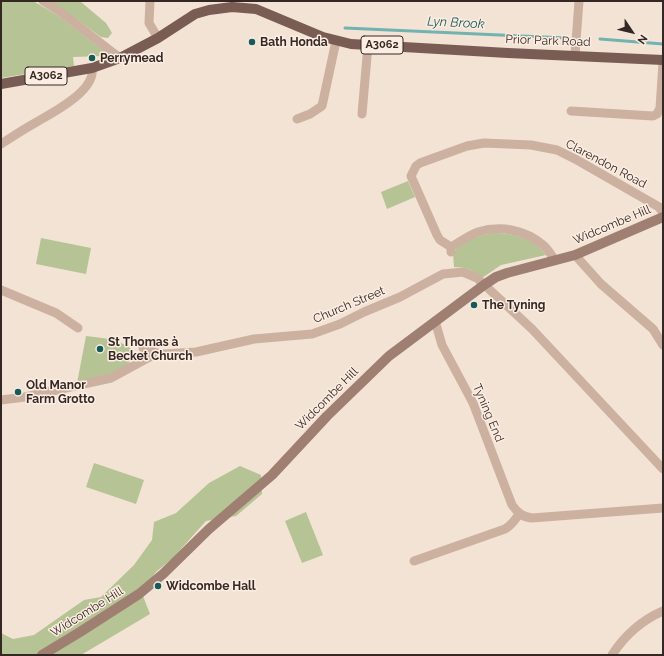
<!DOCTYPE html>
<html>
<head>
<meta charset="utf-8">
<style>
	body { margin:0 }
	#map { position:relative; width:664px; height:656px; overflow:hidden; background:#f3e3d5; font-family:Raleway,sans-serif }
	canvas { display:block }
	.frame { position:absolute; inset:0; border:2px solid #352824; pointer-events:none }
	.north { position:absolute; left:612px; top:12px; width:40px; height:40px; -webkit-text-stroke:3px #fbede1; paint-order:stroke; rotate:125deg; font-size:11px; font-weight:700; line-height:16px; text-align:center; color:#352824 }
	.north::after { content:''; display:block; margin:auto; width:14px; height:18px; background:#352824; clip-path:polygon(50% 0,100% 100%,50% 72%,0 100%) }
</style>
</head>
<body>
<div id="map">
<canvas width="664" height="656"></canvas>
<div class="frame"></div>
<div class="north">N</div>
</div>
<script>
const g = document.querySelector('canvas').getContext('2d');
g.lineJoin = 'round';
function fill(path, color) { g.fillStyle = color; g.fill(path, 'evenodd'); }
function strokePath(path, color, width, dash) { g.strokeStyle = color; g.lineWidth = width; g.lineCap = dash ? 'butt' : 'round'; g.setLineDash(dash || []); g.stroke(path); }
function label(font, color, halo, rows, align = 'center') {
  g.font = font + ' Raleway,sans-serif'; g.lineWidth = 3; g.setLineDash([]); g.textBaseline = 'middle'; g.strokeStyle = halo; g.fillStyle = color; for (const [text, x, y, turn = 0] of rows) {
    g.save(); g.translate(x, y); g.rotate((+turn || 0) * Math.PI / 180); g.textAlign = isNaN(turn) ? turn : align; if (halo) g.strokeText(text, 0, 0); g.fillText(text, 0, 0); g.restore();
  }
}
const green = new Path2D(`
	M 1,1 L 33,1 L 57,15 L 104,51 L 104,56 L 73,57 L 74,66 L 1,78 Z
	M 51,1 L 81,2 L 106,23 L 112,33 L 108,38 L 101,37 Z
	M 408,181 L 415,197 L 387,209 L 381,192 Z
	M 493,233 C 513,233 534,238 546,255 L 501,265 L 482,278 C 473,270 466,267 454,267 L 453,253 C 462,240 478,236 493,233 Z
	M 41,238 L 91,248 L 86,274 L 36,264 Z
	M 86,336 C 103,338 118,339 132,349 L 128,367 L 112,374 L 77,383 Z
	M 94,463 L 144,480 L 136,504 L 86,487 Z
	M 240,466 L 261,475 L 262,494 L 236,516 L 206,521 L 173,558 L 157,571 L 141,591 L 150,614 L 81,655 L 1,655 L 1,633 L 13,639 L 34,635 L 84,600 L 101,597 L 134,565 L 152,540 L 154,522 L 176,513 L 209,483 Z
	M 306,512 L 323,555 L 302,563 L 285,521 Z`);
const stream = new Path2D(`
	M 345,28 L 566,38
	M 600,39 L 663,44`);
const street = new Path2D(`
	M 43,1 L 59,11 L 120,58
	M 150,1 L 149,23 L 158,38
	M 575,55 L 579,1
	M 571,111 L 653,116 L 657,114 L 660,108 L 663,63
	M 362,114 L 368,45
	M 297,119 L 310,114 L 322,106 L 336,41
	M 1,144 C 12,137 24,129 35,123 C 52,113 96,91 92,68
	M 451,247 L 440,240 L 437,235 L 411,176 L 416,166 L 420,163 L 467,146 L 484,143 L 531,145 L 557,150 L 577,160 L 659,207 L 663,213
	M 451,252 L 451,247 C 460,242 469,235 478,232 C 501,225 525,230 543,245 C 548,249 551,255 555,260
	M 575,255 L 601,284 L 653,329 L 663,345
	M 1,290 L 56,313 L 78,328
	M 435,321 L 442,345 L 473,403 L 512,505 C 517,512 522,517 532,518 L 663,508
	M 143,348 L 157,353 L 164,354 L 196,352 L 254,339 L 312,334 L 340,324 L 364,312 L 400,297 L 443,274 L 463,272 L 477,278 L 532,329 L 663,469
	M 1,400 L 25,397 L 111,378 L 157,353
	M 414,561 L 505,529 C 512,525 515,520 519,514
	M 612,655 C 625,635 640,621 663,611`);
const secondary = new Path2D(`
	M 42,655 L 80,632 L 139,594 L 163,574 L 209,529 L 272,475 L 327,416 L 389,356 L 484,285 L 496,277 L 507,273 L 575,255 L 663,217`);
const primary = new Path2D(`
	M 1,84 L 92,68 L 120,58 L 158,38 L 195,14 L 209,10 L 232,7 L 256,9 L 323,37 L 351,44 L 508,53 L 663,60`);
const markers = [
	[252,42,4,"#165a5a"],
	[92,58,4,"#165a5a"],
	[474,305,4,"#165a5a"],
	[100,349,4,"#165a5a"],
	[18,392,4,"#165a5a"],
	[158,586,4,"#165a5a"]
];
const shields = [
	[382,45,42],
	[46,76,42]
];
const shieldNames = [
	["A3062",382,45],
	["A3062",46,76]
];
const streetNames = [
	["Prior Park Road",548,41,2],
	["Clarendon Road",606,164,28],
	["Widcombe Hill",612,225,-23],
	["Church Street",349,305,-23],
	["Widcombe Hill",327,399,-45],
	["Tyning End",488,413,67],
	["Widcombe Hill",87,612,-32]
];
const poiNames = [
	["Bath Honda",260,42],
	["Perrymead",100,58],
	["The Tyning",482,305],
	["St Thomas à",108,342],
	["Becket Church",108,356],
	["Old Manor",26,385],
	["Farm Grotto",26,399],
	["Widcombe Hall",166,586]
];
const waterNames = [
	["Lyn Brook",456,23,3]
];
fill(green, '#b6c394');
strokePath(stream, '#72b2b1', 3);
strokePath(street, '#ccb1a0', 9);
strokePath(secondary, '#9f7f72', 10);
strokePath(primary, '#795d54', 10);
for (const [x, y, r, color] of markers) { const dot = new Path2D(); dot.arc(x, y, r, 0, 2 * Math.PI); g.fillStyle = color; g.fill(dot); strokePath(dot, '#fbede1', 1.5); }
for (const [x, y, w] of shields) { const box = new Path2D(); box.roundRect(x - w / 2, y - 9, w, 18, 3); g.fillStyle = '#fbede1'; g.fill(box); strokePath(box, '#352824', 1); }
label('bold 11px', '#352824', null, shieldNames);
label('12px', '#352824', '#fbede1', streetNames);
label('bold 12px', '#352824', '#fbede1', poiNames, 'left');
label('italic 13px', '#165a5a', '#fbede1', waterNames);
</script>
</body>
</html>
